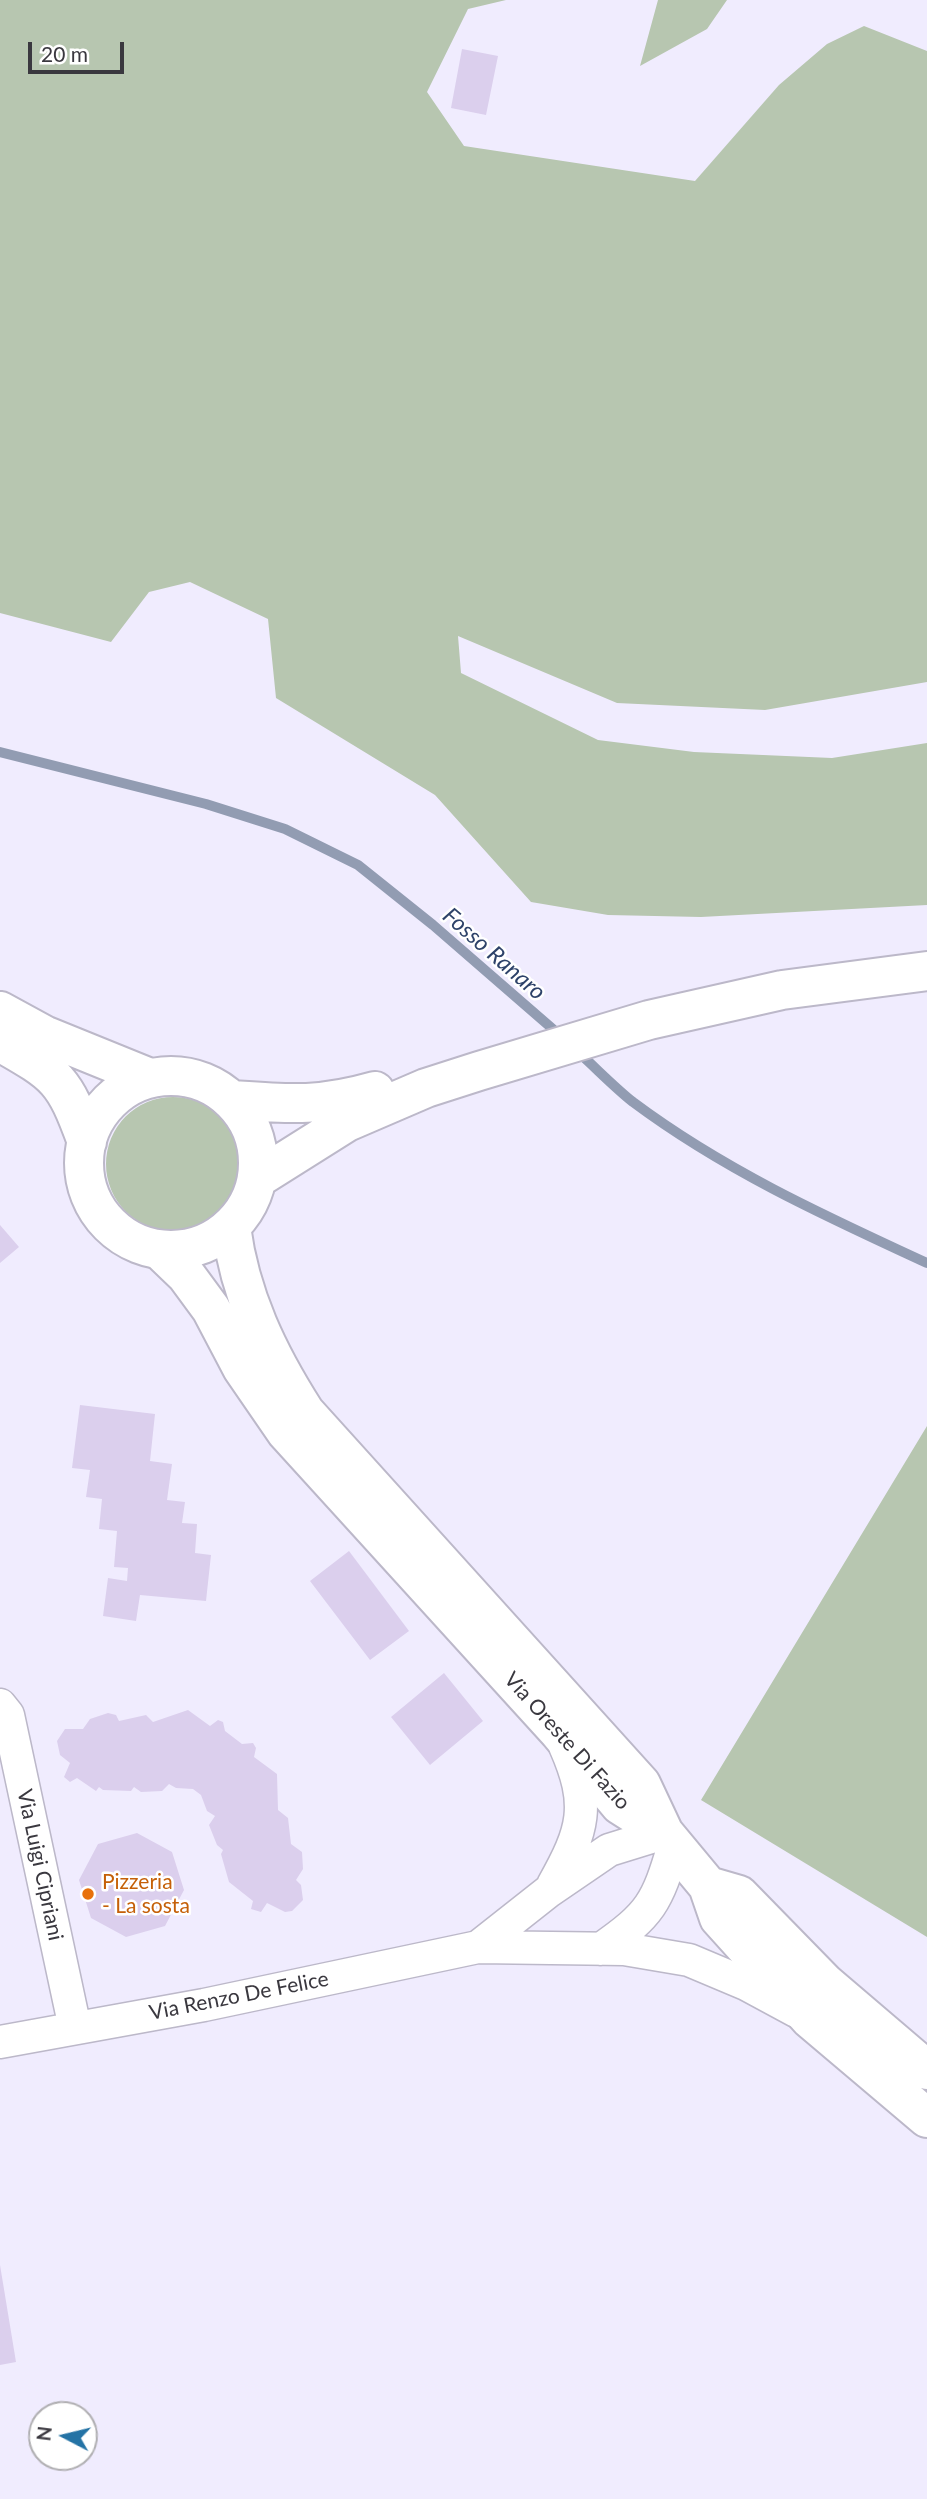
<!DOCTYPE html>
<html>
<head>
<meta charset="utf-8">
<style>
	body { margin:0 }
	#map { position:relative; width:927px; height:2499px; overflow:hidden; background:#f0ecfe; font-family:Lato,sans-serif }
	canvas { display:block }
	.north { position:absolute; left:28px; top:2401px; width:70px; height:70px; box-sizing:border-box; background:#fff; border:2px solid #b0afb2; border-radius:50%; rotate:277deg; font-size:19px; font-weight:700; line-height:28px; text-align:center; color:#3a383f }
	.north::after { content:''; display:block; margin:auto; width:24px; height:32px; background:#2473a5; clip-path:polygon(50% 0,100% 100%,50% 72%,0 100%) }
	.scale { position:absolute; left:28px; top:42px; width:96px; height:32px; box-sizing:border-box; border:4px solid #3a383f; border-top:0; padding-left:9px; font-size:21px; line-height:24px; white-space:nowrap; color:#3a383f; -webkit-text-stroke:5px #fff; paint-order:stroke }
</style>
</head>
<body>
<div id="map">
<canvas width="927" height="2499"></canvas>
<div class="north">N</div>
<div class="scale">20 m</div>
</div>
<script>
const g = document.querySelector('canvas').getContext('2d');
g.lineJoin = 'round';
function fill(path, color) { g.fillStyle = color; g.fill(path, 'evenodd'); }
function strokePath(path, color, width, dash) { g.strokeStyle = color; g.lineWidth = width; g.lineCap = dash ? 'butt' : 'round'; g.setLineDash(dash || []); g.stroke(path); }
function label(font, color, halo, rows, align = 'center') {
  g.font = font + ' Lato,sans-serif'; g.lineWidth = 5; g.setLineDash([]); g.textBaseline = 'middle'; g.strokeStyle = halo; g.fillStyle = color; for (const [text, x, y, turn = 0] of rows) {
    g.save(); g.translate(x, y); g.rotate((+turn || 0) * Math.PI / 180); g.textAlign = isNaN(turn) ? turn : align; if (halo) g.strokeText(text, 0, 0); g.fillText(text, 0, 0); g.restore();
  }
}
const green = new Path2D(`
	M 0,0 L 506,0 L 468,9 L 427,92 L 464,146 L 695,181 L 779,85 L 827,44 L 864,26 L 927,51 L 927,682 L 765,710 L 617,703 L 458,636 L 461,673 L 598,740 L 694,752 L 832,758 L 927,743 L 927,905 L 701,917 L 608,915 L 531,902 L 435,795 L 276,698 L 268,619 L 190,582 L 149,592 L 111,642 L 0,613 Z
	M 658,0 L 727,0 L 707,29 L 640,66 Z
	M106 1164a67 67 0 1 1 134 0a67 67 0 1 1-134 0Z
	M 927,1426 L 927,1937 L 701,1800 Z`);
const stream = new Path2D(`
	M 0,752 L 206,804 L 285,829 L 358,865 L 433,925 L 562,1037
	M 578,1052 C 596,1068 614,1087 633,1102 C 724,1170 825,1216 927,1263`);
const building = new Path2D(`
	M 462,49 L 498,56 L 486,115 L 451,108 Z
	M 0,1225 L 19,1247 L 0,1263 Z
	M 80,1405 L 155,1414 L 150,1461 L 172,1464 L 167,1500 L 185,1502 L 182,1523 L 197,1524 L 195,1553 L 211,1555 L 206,1601 L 140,1595 L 136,1621 L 103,1616 L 108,1578 L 127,1581 L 128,1568 L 114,1567 L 117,1531 L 99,1529 L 102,1499 L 86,1497 L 90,1470 L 72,1468 Z
	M 349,1551 L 409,1631 L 370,1660 L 310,1581 Z
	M 444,1673 L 483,1721 L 430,1765 L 391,1717 Z
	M 188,1710 L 210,1726 L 218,1720 L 223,1722 L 225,1731 L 242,1744 L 253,1743 L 256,1748 L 254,1757 L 277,1774 L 278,1810 L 288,1818 L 291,1844 L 302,1852 L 303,1869 L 296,1880 L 301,1885 L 303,1900 L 292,1911 L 285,1912 L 267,1903 L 261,1912 L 251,1909 L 253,1901 L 229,1882 L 221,1854 L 223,1850 L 217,1845 L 209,1825 L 215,1816 L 207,1811 L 201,1795 L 193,1789 L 176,1788 L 169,1784 L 162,1791 L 141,1792 L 134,1787 L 131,1791 L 103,1790 L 99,1787 L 96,1791 L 77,1778 L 70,1782 L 64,1777 L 70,1763 L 60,1755 L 57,1741 L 65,1729 L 83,1729 L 90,1719 L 108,1713 L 116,1715 L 119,1721 L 146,1715 L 153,1722 Z
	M 137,1833 L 172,1852 L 184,1890 L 165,1926 L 126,1937 L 91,1918 L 79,1880 L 98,1844 Z
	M 0,2265 L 16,2362 L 0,2365 Z`);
const minor = new Path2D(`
	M 0,1705 L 8,1715 L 75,2028
	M 553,1885 C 584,1830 591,1805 565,1746
	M 478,1947 L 549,1891 L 609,1850 L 664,1833
	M 601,1949 C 651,1914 657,1903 674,1845
	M 0,2042 L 204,2005 L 478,1947 L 624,1949 L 689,1960 L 746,1984 L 796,2011`);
const tertiary = new Path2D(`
	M 231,1227 C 240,1296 268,1354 305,1412 L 641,1784 L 664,1833 L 708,1886 L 719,1918 L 810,2019 L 927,2118
	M 161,1251 L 186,1275 L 211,1309 L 242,1368 L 286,1432 L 559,1732 L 620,1805 L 664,1833
	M 708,1886 L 739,1895 L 825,1983 L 927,2070`);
const secondary = new Path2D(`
	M 0,1011 L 44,1035 L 150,1078
	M 0,1042 C 58,1075 64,1079 87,1142
	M84 1163a87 87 0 1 1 174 0a87 87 0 1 1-174 0Z
	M 232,1100 C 289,1104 319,1107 375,1091
	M 258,1178 L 347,1122 L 426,1088 L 479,1071 L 649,1020 L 782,990 L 927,971`);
const markers = [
	[88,1894,7,"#e8710a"]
];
const streetNames = [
	["Via Oreste Di Fazio",567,1741,48],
	["Via Luigi Cipriani",40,1865,78],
	["Via Renzo De Felice",239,1996,-11]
];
const foodNames = [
	["Pizzeria",102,1882],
	["- La sosta",102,1906]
];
const waterNames = [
	["Fosso Ranaro",494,954,41]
];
fill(green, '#b7c6b0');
strokePath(stream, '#929cb2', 10);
fill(building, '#dbcfed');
strokePath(minor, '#bcb8c9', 35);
strokePath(tertiary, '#bcb8c9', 42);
strokePath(secondary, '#bcb8c9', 42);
strokePath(minor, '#fff', 32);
strokePath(tertiary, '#fff', 38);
strokePath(secondary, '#fff', 38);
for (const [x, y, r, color] of markers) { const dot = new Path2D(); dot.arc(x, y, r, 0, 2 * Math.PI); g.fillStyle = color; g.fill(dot); strokePath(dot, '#fff', 2.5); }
label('21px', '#3a383f', '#fff', streetNames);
label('21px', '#c56008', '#fff', foodNames, 'left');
label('italic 23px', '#2d4269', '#fff', waterNames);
</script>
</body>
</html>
